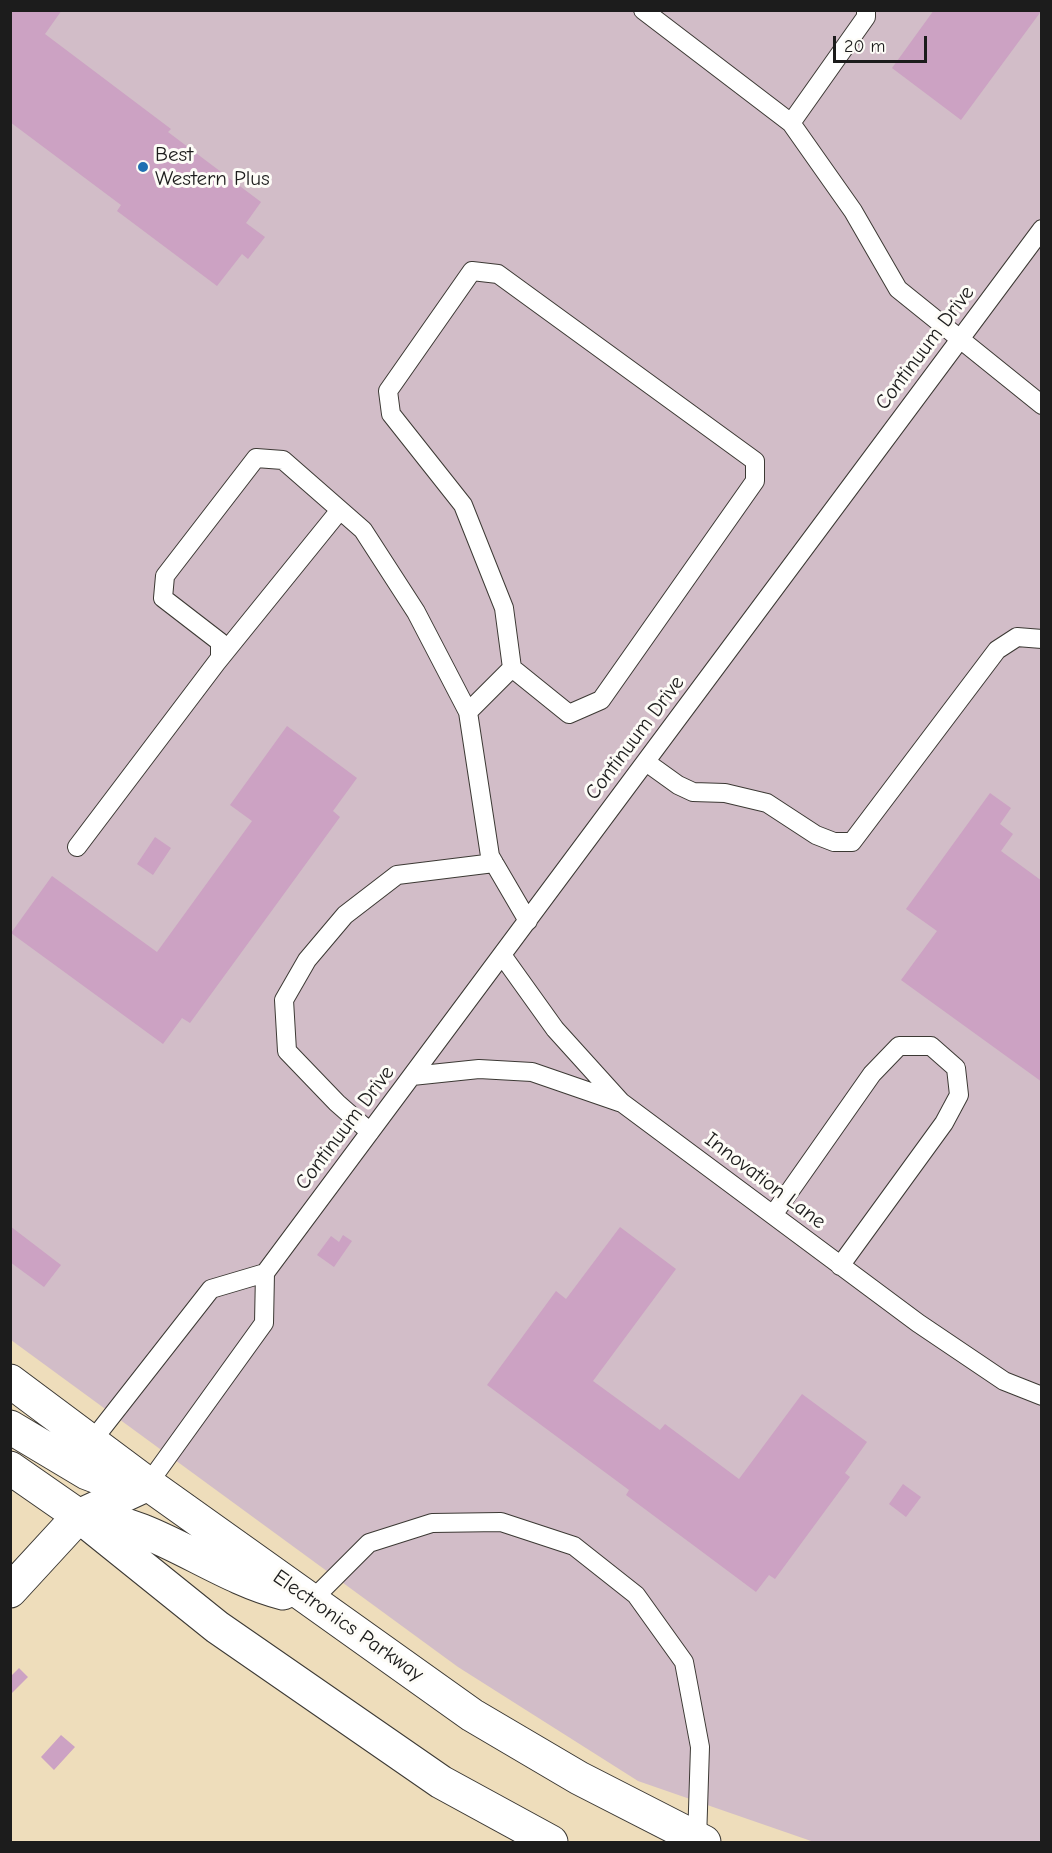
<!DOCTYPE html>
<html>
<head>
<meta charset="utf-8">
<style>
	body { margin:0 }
	#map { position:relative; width:1052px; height:1853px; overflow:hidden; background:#edb; font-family:"Comic Neue",sans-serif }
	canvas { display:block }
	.frame { position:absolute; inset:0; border:12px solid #1c1c1c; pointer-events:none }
	.scale { position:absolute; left:833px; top:36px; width:94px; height:27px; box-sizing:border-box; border:3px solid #1c1c1c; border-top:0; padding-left:8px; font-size:18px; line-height:21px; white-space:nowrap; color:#1c1c1c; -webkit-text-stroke:4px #fdfcf7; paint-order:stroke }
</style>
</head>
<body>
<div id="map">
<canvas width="1052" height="1853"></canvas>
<div class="frame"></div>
<div class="scale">20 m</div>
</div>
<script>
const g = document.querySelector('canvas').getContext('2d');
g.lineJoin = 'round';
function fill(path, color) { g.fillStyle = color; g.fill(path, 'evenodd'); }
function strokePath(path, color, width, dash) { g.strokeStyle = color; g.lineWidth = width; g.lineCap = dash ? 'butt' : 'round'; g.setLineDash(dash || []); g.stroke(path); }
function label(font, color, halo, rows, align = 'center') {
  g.font = font + ' "Comic Neue",sans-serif'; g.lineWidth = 6; g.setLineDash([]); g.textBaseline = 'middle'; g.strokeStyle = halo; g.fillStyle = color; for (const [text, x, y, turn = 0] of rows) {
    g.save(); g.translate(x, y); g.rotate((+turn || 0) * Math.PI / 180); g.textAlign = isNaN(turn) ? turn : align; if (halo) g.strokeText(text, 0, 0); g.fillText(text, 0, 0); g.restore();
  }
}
const industrial = new Path2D(`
	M 10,11 L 1041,11 L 1041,1842 L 814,1842 L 638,1781 L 458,1667 L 11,1340 Z`);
const building = new Path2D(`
	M 10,10 L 62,10 L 45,34 L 171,129 L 168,132 L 261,202 L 246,223 L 265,237 L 248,259 L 242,254 L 217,286 L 117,211 L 121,205 L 10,122 Z
	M 934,10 L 1042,10 L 961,120 L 892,68 Z
	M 287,726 L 357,778 L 333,811 L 340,817 L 190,1023 L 182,1018 L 163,1044 L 11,933 L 52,876 L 157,952 L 252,821 L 230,805 Z
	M 990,793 L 1011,808 L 1000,824 L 1013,834 L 1001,851 L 1042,881 L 1042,1082 L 901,980 L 937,931 L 906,909 Z
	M 155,837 L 171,848 L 153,875 L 137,864 Z
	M 10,1226 L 61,1265 L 44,1287 L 10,1262 Z
	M 620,1227 L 676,1269 L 593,1381 L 660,1430 L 665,1424 L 739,1479 L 802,1394 L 867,1442 L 845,1473 L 850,1477 L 775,1579 L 769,1575 L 756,1592 L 626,1495 L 629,1490 L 487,1385 L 556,1291 L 566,1299 Z
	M 343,1235 L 352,1241 L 334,1267 L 317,1255 L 331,1236 L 339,1242 Z
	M 903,1484 L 921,1497 L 906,1517 L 889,1504 Z
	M 19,1668 L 28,1677 L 10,1695 L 10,1677 Z
	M 61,1735 L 75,1747 L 54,1770 L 41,1757 Z`);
const service = new Path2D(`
	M 643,10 L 791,123 L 866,17 L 866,10
	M 791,123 L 853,211 L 898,289 L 1042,405
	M 217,662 L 340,510
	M 468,712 L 512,668 L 569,714 L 601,700 L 755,481 L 755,461 L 498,274 L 472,271 L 388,391 L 391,414 L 463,505 L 504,608 L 512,668
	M 646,762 L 678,785 L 693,792 L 725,793 L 767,803 L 816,835 L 834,842 L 852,842 L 997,650 L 1017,637 L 1042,639
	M 77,847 L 220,658 L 220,642 L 163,598 L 165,576 L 256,458 L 283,460 L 363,530 L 416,612 L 468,712 L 490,856 L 528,921
	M 502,955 L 555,1029 L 621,1102 L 918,1323 L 1004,1381 L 1042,1396
	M 412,1076 L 479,1069 L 532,1072 L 619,1102
	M 370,1132 L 337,1103 L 287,1051 L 284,1000 L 307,960 L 345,915 L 397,875 L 494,863
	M 773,1215 L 872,1074 L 899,1046 L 931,1046 L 956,1068 L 959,1095 L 944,1123 L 840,1266
	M 92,1441 L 211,1289 L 265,1273
	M 148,1484 L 264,1323 L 265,1273 L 1042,229
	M 311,1601 L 369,1543 L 432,1523 L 501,1522 L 574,1546 L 636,1595 L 684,1662 L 700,1747 L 697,1840`);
const minor = new Path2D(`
	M 10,1591 L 79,1516 L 148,1484`);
const secondary = new Path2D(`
	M 10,1381 L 148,1484 L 472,1715 L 579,1778 L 704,1842
	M 10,1427 L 87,1473 L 116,1484 L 148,1484
	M 10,1468 L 79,1516 L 217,1627 L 441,1782 L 551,1842
	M 81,1516 C 154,1521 213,1575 283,1593`);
const markers = [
	[143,167,6,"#1f6fb2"]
];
const poiNames = [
	["Best",155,155],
	["Western Plus",155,179]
];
const streetNames = [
	["Continuum Drive",925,348,-53],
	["Continuum Drive",635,738,-53],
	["Continuum Drive",345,1128,-53],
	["Innovation Lane",765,1181,37],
	["Electronics Parkway",348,1626,35]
];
fill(industrial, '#d2bdc8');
fill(building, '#cca2c3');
strokePath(service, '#3c3934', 20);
strokePath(minor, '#3c3934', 35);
strokePath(secondary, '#3c3934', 35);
strokePath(service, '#fff', 18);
strokePath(minor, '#fff', 33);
strokePath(secondary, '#fff', 33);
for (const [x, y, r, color] of markers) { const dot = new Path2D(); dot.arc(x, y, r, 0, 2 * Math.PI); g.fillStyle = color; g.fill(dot); strokePath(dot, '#fdfcf7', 2); }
label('21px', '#1c1c1c', '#fdfcf7', poiNames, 'left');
label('21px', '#1c1c1c', '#fdfcf7', streetNames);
</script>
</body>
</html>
